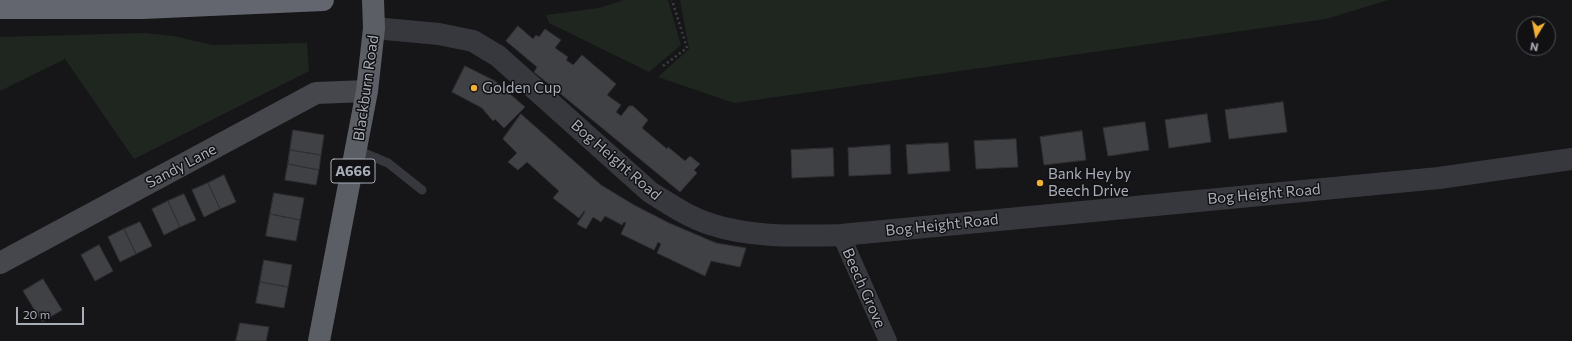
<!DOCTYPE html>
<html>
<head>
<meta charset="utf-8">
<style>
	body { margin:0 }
	#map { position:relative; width:1572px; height:341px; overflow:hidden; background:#161618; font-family:Commissioner,sans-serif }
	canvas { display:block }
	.north { position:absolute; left:1516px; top:16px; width:40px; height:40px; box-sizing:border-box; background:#111113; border:1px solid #4d4f55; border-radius:50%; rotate:190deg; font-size:11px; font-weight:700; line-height:16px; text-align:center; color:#a8adb8 }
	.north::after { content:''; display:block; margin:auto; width:14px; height:18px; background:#f2b134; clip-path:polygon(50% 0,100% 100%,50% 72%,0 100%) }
	.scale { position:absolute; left:16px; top:307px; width:68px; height:18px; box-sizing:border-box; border:2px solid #a8adb8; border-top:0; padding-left:5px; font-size:12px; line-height:14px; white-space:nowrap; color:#a8adb8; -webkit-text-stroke:3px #111113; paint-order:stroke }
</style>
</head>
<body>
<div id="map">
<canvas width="1572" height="341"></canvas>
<div class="north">N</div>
<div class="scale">20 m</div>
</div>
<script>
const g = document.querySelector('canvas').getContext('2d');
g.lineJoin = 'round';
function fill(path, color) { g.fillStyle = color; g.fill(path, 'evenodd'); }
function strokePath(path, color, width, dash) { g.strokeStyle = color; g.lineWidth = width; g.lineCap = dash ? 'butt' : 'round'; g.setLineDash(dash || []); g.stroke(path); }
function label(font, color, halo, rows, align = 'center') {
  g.font = font + ' Commissioner,sans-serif'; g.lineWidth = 3; g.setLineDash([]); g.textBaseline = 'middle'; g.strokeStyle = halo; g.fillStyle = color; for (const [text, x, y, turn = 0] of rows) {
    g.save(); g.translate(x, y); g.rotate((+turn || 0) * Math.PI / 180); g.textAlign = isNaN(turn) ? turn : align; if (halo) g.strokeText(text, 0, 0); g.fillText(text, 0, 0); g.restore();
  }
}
const green = new Path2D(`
	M 624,0 L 668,0 L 681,45 L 649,72 L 549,23 L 546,15 L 599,8 Z
	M 680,0 L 1388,0 L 1326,19 L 734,103 L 658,77 L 689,49 Z
	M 144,33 L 174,36 L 212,45 L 307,43 L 309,71 L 134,159 L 65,59 L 0,91 L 0,37 Z`);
const building = new Path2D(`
	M 518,26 L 533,39 L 536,35 L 539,37 L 545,29 L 561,40 L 555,48 L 568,57 L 566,60 L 573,65 L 582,55 L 616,84 L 607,95 L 621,105 L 616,112 L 621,116 L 629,106 L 633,106 L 648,120 L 642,128 L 667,149 L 668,147 L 685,161 L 690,156 L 700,164 L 694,170 L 697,173 L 680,192 L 534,72 L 537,67 L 506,41 Z
	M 465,66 L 495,81 L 525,107 L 504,128 L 495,119 L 493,121 L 482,108 L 452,92 Z
	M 1283,102 L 1287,132 L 1229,139 L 1225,110 Z
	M 521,114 L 601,185 L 634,205 L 669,223 L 716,243 L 746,248 L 740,267 L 711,261 L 705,276 L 657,253 L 661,244 L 658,242 L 654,250 L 621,234 L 626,223 L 624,222 L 622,225 L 605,216 L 601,222 L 593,217 L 586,229 L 577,224 L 585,212 L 584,211 L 579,218 L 553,198 L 559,191 L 527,162 L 518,170 L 508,162 L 517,153 L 503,139 Z
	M 1207,114 L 1211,142 L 1169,148 L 1165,120 Z
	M 1145,122 L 1149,150 L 1108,156 L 1103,128 Z
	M 293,130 L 324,135 L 321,155 L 290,150 Z
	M 1082,131 L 1086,160 L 1044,165 L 1040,137 Z
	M 1016,139 L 1018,167 L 976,169 L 974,141 Z
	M 948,143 L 950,171 L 908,174 L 906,145 Z
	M 890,145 L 891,174 L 849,176 L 848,148 Z
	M 833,148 L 834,176 L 792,178 L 791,150 Z
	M 290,150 L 321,155 L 319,170 L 288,164 Z
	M 288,164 L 319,170 L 316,185 L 285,180 Z
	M 224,175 L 236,202 L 220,209 L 208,183 Z
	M 208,183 L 220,209 L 204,217 L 192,190 Z
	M 274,193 L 304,198 L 300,220 L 270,214 Z
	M 184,194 L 196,220 L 180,227 L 168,201 Z
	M 168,201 L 180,227 L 164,235 L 152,209 Z
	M 270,214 L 300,220 L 296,241 L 266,236 Z
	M 140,222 L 152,246 L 136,254 L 124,229 Z
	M 124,229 L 136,254 L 120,262 L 108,237 Z
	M 99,245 L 113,271 L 95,281 L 81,255 Z
	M 264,260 L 292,265 L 288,287 L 260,282 Z
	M 43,279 L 62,310 L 42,322 L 23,291 Z
	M 260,282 L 288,287 L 284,308 L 256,303 Z
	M 240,323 L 269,327 L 266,341 L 236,341 Z`);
const path = new Path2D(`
	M 663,66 L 687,48 L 672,0`);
const service = new Path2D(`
	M 357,150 L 388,163 L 422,190`);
const minor = new Path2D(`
	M 841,235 L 888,341`);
const tertiary = new Path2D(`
	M 374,28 L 439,34 L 473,41 L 498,56 L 650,192 C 669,204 689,217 710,224 C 752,238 798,236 841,235 L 1439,178 L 1572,159`);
const secondary = new Path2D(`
	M 0,263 L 316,93 L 367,91`);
const trunk = new Path2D(`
	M 319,341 L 367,91 L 374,28 L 373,0`);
const motorway = new Path2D(`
	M 0,8 L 143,8 L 323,0`);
const markers = [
	[474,88,4,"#f2b134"],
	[1040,183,4,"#f2b134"]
];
const shields = [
	[353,171,44]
];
const shieldNames = [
	["A666",353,171]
];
const streetNames = [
	["Blackburn Road",366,88,-82],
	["Bog Height Road",616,160,41],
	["Sandy Lane",181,166,-28],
	["Bog Height Road",1264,194,-5],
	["Bog Height Road",942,225,-6],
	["Beech Grove",864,288,66]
];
const poiNames = [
	["Golden Cup",482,88],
	["Bank Hey by",1048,174],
	["Beech Drive",1048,191]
];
fill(green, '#1e261f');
fill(building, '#404145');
strokePath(building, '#303034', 1);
strokePath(path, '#3d3f44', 2.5, [2, 3]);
strokePath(service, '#37383d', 9);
strokePath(minor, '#37383d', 18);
strokePath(tertiary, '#37383d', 22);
strokePath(secondary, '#45474d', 22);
strokePath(trunk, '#5b5e65', 22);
strokePath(motorway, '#63666e', 22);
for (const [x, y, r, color] of markers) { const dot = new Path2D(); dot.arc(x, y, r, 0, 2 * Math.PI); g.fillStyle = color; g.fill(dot); strokePath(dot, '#111113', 1.5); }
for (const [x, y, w] of shields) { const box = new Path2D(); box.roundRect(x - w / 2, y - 12, w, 24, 3); g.fillStyle = '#111113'; g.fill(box); strokePath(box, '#a8adb8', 1); }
label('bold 14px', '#a8adb8', null, shieldNames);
label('15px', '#a8adb8', '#111113', streetNames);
label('15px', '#a8adb8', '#111113', poiNames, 'left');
</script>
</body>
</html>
